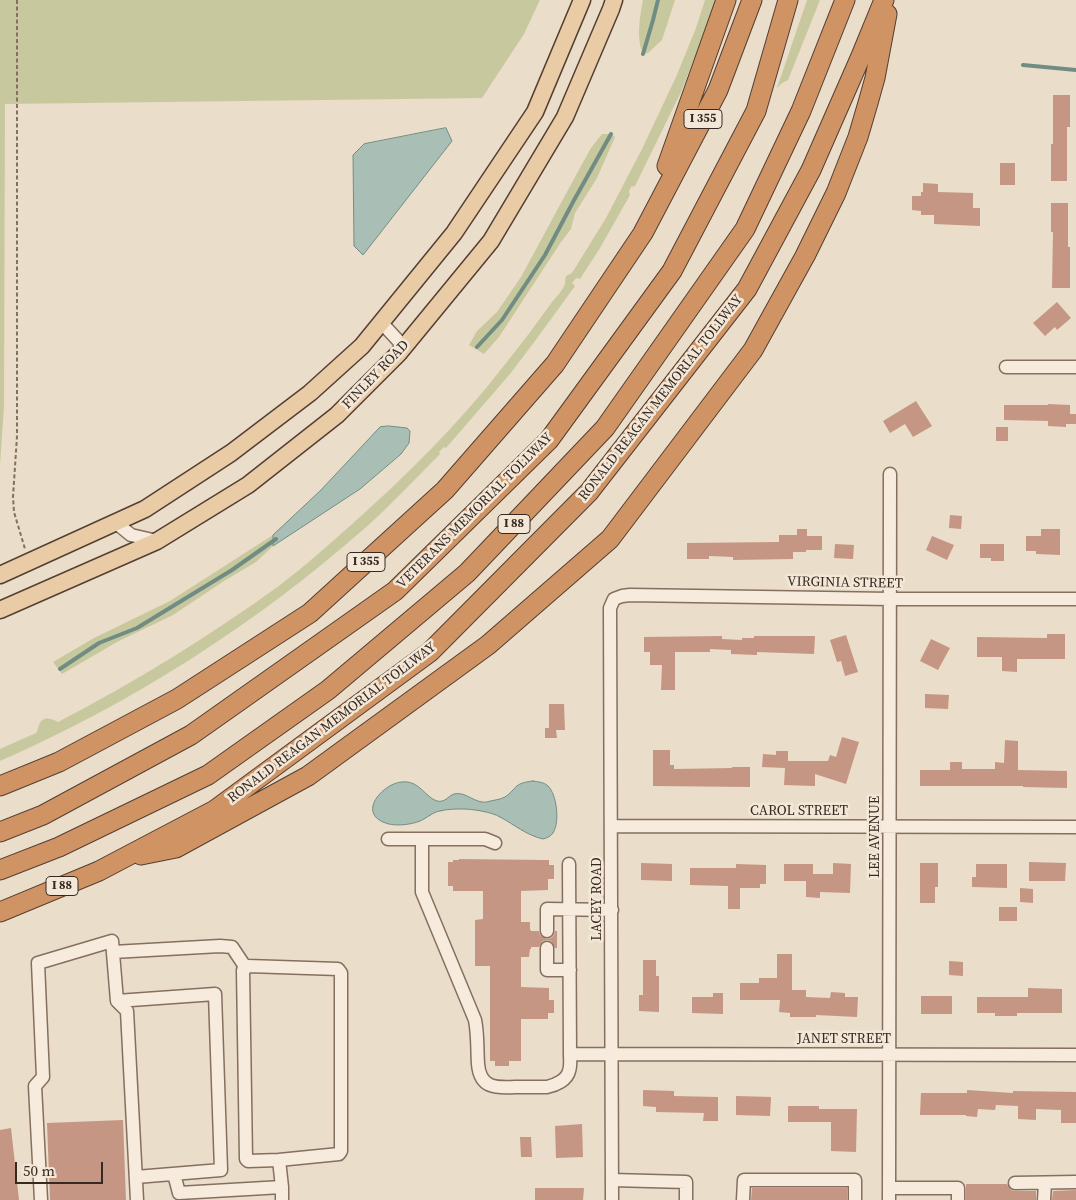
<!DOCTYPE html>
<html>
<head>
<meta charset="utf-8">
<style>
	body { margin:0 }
	#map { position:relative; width:1076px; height:1200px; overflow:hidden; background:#eaddc9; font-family:"Source Serif 4",serif }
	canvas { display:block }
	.scale { position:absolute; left:15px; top:1162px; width:88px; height:22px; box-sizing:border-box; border:2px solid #372922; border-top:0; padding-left:6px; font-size:15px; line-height:18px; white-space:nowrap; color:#372922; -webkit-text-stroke:4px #f3e8d8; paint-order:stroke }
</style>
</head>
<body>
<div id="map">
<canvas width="1076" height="1200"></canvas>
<div class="scale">50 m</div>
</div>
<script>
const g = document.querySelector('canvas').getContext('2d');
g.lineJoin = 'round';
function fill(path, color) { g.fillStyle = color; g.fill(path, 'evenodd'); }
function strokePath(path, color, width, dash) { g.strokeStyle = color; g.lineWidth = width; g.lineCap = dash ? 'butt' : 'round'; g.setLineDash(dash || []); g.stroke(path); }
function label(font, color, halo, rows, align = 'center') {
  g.font = font + ' "Source Serif 4",serif'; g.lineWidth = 5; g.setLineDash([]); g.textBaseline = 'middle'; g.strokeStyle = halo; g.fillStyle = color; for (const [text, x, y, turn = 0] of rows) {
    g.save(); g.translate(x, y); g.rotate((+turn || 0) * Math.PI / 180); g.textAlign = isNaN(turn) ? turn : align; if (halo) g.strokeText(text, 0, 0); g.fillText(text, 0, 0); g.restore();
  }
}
const green = new Path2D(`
	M 0,0 L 540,0 L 524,34 L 482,98 L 5,104 L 4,406 L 0,465 Z
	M 643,0 L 675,0 L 662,40 L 648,53 L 643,54 C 636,38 640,16 643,0 Z
	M 705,0 L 716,0 L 699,46 L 681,92 L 635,186 L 631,187 L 629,191 L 630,195 L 600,248 L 580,279 L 576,278 L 572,283 L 575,286 L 535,341 L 510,374 L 446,448 L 444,447 L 439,452 L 440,454 C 415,479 391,505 364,529 C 256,624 132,703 0,761 L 0,749 L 36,733 C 38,730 38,727 39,725 C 43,715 52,719 58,722 C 135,682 210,636 280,585 C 304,567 327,546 350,526 C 406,476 460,423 506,363 C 522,343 537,323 552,302 C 556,297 563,290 565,284 C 565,281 565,279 566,276 L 572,273 L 606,218 L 642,149 L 676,77 L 696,28 Z
	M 807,0 L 820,0 L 788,80 L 782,83 L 777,88 Z
	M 602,134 L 611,134 L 615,137 L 597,178 L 575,213 L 571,229 L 561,242 L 499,337 L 484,354 L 469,345 L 477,331 L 497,312 L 521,277 L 581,166 L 591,148 Z
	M 273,535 L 273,546 L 256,562 L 224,581 L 173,615 L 117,642 L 62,674 L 53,662 L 94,638 L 170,601 Z`);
const water = new Path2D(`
	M 446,128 L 452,141 L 363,255 L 354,246 L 353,155 L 364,144 Z
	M 389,426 L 407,428 L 410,431 L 409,443 L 401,454 L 360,489 L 273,546 L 273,535 L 321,490 L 380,427 Z
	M 533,781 C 538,782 544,782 548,786 C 557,795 560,822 553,833 C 551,836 547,838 543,839 C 526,835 515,825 500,817 C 492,812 472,809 463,809 C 456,809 447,809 440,811 C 433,812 427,818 420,821 C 410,825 393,827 383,822 C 358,811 384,783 402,782 C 419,780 425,797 437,801 C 445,803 448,796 454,794 C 466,791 475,804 487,802 C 492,800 500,800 505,797 C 508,795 510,793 513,790 C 518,783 525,782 533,781 Z`);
const stream = new Path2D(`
	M 643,54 L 653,20 L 658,0
	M 1023,65 L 1076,70
	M 477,347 L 502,320 L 545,255 L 573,202 L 611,134
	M 60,669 L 99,643 L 137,628 L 232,570 L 276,539`);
const building = new Path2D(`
	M 1053,95 L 1070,95 L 1070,127 L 1067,127 L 1067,181 L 1051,181 L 1051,144 L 1053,144 Z
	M 1000,163 L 1015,163 L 1015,185 L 1000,185 Z
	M 923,183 L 938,184 L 938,192 L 973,193 L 973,208 L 980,208 L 980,226 L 934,224 L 934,215 L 921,215 L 921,211 L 912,210 L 912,196 L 921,196 L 921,192 L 923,192 Z
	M 1051,203 L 1068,203 L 1068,247 L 1070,247 L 1070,288 L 1052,288 L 1053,232 L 1051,232 Z
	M 1057,302 L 1071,318 L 1057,330 L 1055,327 L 1045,336 L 1033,323 Z
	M 916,401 L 932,426 L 913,437 L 905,424 L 890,433 L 883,421 Z
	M 1048,404 L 1070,405 L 1070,414 L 1076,414 L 1076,424 L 1066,424 L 1066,427 L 1048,426 L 1048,421 L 1004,420 L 1004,405 L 1048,405 Z
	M 996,427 L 1008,427 L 1008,441 L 996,441 Z
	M 950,515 L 962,516 L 961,529 L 949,528 Z
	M 797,529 L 807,529 L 807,536 L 822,536 L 822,550 L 806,550 L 806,552 L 793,552 L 793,559 L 733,560 L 733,557 L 709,556 L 709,559 L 687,559 L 687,543 L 779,542 L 779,535 L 797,535 Z
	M 1041,529 L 1060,529 L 1060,555 L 1036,554 L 1036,551 L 1026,551 L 1026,536 L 1041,536 Z
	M 932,536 L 954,545 L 947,560 L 926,550 Z
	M 835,544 L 854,545 L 853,559 L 834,558 Z
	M 980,544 L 1004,544 L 1004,561 L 991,561 L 991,558 L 980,558 Z
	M 1047,634 L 1065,634 L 1065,659 L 1017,659 L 1017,672 L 1002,671 L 1002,657 L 977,657 L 977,637 L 1047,638 Z
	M 846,635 L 858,672 L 845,676 L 841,661 L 837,662 L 830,640 Z
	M 722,636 L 722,639 L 742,640 L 742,638 L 754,638 L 754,636 L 815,636 L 814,654 L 757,652 L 757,655 L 731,654 L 731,650 L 710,649 L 710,652 L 675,652 L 675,690 L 661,690 L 662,665 L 650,665 L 650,652 L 644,652 L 644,637 Z
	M 931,639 L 950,648 L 938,670 L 920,661 Z
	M 925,694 L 949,695 L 948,709 L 925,708 Z
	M 549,704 L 564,704 L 565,730 L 556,730 L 557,738 L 545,738 L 545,728 L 549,728 Z
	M 842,737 L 859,742 L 846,784 L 815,774 L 815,786 L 784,785 L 785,768 L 762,767 L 763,754 L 776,755 L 776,751 L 788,751 L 788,761 L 828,761 L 830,755 L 836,757 Z
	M 1005,740 L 1018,741 L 1018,770 L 1067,771 L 1067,788 L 1023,787 L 1023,786 L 920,786 L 920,770 L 950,770 L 950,762 L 962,762 L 962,769 L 995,769 L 995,762 L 1004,763 Z
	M 653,750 L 670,750 L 670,765 L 674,765 L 674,769 L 732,768 L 732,767 L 750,767 L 750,787 L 653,786 Z
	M 459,859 L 543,860 L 549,860 L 549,865 L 554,865 L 554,879 L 548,879 L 548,890 L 521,891 L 521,922 L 530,922 L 530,930 L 531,930 L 531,931 L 539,931 L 540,935 L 547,939 L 551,938 L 554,935 L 555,931 L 557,931 L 557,948 L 555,948 L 551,941 L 547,940 L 543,941 L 539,947 L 531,947 L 531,949 L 530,949 L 529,957 L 521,957 L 521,987 L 549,988 L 549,1000 L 554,1000 L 554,1013 L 548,1013 L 548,1019 L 521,1019 L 521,1061 L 509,1061 L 509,1066 L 495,1066 L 495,1061 L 490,1061 L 490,966 L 475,966 L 475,920 L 483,919 L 483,891 L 453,891 L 453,886 L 448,886 L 448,862 L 453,862 L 453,860 L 459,860 Z
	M 1029,862 L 1066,863 L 1065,881 L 1029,881 Z
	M 641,863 L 672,864 L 672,881 L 641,880 Z
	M 833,863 L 851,864 L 850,893 L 820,892 L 820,898 L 806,897 L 806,881 L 784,881 L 784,864 L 813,864 L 813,874 L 833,874 Z
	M 920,863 L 938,863 L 938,887 L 935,887 L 935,903 L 920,903 Z
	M 736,864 L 766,865 L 766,884 L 760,884 L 760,888 L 740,888 L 740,909 L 728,909 L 728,886 L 690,885 L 690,868 L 736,868 Z
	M 976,864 L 1007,864 L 1007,888 L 972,887 L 972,877 L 976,877 Z
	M 1020,888 L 1033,889 L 1033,903 L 1020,902 Z
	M 999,907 L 1017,907 L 1017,921 L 999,921 Z
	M 777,954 L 792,954 L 792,990 L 806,990 L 806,997 L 830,998 L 831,992 L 845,993 L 845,997 L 858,997 L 857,1017 L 816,1015 L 816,1017 L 790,1017 L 790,1013 L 779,1012 L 780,1000 L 740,1000 L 740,983 L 759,983 L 759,978 L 777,978 Z
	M 643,960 L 656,960 L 656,976 L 659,976 L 659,1012 L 639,1011 L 639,995 L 643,995 Z
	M 949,961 L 963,962 L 963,976 L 949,975 Z
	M 1028,988 L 1062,989 L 1062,1013 L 1017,1013 L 1017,1016 L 995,1016 L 995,1013 L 977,1013 L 977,997 L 1028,997 Z
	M 713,993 L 723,993 L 723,1014 L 692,1013 L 692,997 L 713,997 Z
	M 921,996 L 952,996 L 952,1014 L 921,1014 Z
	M 643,1090 L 674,1091 L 674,1096 L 718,1097 L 718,1121 L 703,1121 L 704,1113 L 656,1112 L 656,1107 L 643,1106 Z
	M 967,1090 L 1013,1093 L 1013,1091 L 1076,1092 L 1076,1123 L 1061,1123 L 1061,1110 L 1036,1109 L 1036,1120 L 1018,1119 L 1018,1106 L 996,1105 L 995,1110 L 978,1109 L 977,1117 L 966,1116 L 966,1115 L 920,1115 L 921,1093 L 967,1093 Z
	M 736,1096 L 771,1097 L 770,1116 L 736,1115 Z
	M 788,1106 L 819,1106 L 819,1109 L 857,1109 L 856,1152 L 831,1151 L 831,1122 L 788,1122 Z
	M 123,1120 L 126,1200 L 50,1200 L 47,1123 Z
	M 582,1124 L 583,1157 L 556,1158 L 555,1126 Z
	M 11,1128 L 19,1200 L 0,1200 L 0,1130 Z
	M 520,1137 L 531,1137 L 532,1157 L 521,1157 Z
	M 966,1184 L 1007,1184 L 1011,1190 L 1015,1191 L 1036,1191 L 1036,1200 L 966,1200 Z
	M 535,1188 L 584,1188 L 583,1200 L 535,1200 Z
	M 752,1188 L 847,1188 L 847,1200 L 751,1200 Z
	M 1076,1190 L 1076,1200 L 1052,1200 L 1053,1191 Z`);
const path = new Path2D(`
	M 17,0 L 17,436 L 13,497 L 14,512 L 25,549`);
const minor = new Path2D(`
	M 381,322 L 404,347
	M 1006,367 L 1076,367
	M 115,522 L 131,535 L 157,541
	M 612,826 L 1076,827
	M 388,839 L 485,839 L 495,843
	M 422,839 L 422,892 L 475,1020 C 478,1035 477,1049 478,1064 C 480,1088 495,1088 515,1087 C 526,1087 536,1087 547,1087 C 556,1085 567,1080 569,1071 C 571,1066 570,1059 570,1054
	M 569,864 L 570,1054 L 1076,1055
	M 547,931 L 547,909 L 612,910
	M 547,948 L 547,970 L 570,970
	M 113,952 L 220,946 L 232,947 L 246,968
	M 117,1001 L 215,994 L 221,1170 L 136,1177
	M 279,1160 L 339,1154 L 341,1151 L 341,973 L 338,969 L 248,966 L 243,970 L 246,1159 L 248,1161 L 279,1160 L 282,1187
	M 174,1174 L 179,1193 L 282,1187 L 282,1200
	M 612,1180 L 686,1182 L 686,1200
	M 1015,1183 L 1076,1182
	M 889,1188 L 958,1188 L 958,1200
	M 41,1200 L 35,1086 L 43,1077 L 38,963 L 112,941 L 117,1001 L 127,1011 L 137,1200
	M 612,1200 L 610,608 L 614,599 L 622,596 L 630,595 L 890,599 L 1076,599
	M 743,1200 L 744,1180 L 855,1180 L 855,1200
	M 889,1200 L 890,474
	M 1044,1200 L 1045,1183`);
const major = new Path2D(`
	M 0,575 L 145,509 L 231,453 L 310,393 L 362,346 L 454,233 L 535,112 L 582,0
	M 0,610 L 157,541 L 248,485 L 337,415 L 399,353 L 491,241 L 565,117 L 611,9 L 614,0`);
const highway = new Path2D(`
	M 667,166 L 726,0
	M 0,786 L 59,762 L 177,699 L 310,613 L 445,490 L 555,364 L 643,233 L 718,90 L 752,0
	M 0,832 L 43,815 L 191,735 L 395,591 L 549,440 L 672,271 L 756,111 L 788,0
	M 141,855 L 176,848 L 308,776 L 488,645 L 610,539 L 753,350 L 805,256 L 836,193 L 858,137 L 868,103 L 875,78 L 887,14
	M 0,870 L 59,847 L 208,775 L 328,690 L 467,573 L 605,428 L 745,229 L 801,111 L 845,0
	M 0,912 L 99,871 L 215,810 L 430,652 L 589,492 L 747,289 L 811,170 L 861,56 L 884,0`);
const shields = [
	[703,119,38],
	[514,524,32],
	[366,562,38],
	[62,886,32]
];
const shieldNames = [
	["I 355",703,119],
	["I 88",514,524],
	["I 355",366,562],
	["I 88",62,886]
];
const streetNames = [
	["FINLEY ROAD",376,375,-46],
	["RONALD REAGAN MEMORIAL TOLLWAY",661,398,-52],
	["VETERANS MEMORIAL TOLLWAY",475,511,-45],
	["VIRGINIA STREET",845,583,1],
	["RONALD REAGAN MEMORIAL TOLLWAY",332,723,-37],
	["CAROL STREET",799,811],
	["LEE AVENUE",875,837,-90],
	["LACEY ROAD",597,899,-90],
	["JANET STREET",844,1039]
];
fill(green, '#c8c89e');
fill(water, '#a9bfb6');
strokePath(water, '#718d83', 1);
strokePath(stream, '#718d83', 4);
fill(building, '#c59683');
strokePath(minor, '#856f60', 15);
strokePath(major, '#533e33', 19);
strokePath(highway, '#533e33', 21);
strokePath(path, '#856f60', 2, [4, 2.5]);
strokePath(minor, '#f6ebdc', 12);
strokePath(major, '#e9cca6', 16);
strokePath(highway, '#d09364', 19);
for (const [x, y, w] of shields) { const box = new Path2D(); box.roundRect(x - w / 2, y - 9.5, w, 19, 4); g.fillStyle = '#f3e8d8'; g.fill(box); strokePath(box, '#372922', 1); }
label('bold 12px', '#372922', null, shieldNames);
label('14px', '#372922', '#f3e8d8', streetNames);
</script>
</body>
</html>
